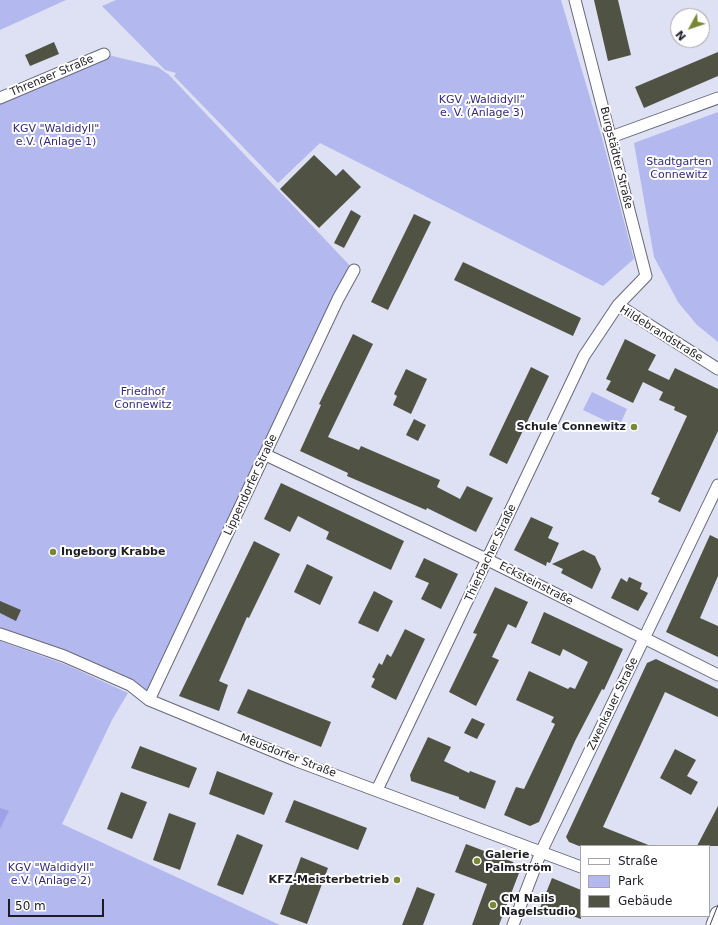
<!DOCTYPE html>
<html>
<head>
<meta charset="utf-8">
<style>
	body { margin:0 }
	#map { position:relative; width:718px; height:925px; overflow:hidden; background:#dee0f3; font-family:"DejaVu Sans",sans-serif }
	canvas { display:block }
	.legend { position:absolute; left:580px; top:845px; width:130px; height:72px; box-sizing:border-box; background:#fff; border:1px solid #a5a5a8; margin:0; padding:5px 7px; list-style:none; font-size:12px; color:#1d1e25 }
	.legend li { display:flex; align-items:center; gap:8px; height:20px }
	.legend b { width:20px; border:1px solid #a5a5a8 }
	.north { position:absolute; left:670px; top:8px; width:40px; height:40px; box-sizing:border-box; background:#fff; border:1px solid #a5a5a8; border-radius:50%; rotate:230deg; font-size:11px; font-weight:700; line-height:16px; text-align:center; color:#1d1e25 }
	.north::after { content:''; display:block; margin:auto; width:14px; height:18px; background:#7a8734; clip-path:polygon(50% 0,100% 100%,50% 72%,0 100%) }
	.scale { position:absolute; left:8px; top:899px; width:96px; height:18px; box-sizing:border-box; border:2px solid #1d1e25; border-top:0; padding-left:5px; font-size:12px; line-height:14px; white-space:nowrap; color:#1d1e25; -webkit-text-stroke:3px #fff; paint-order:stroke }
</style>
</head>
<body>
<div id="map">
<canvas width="718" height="925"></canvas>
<ul class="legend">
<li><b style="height:5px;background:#fff"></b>Straße</li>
<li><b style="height:11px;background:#b3b8ee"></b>Park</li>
<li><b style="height:11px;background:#505343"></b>Gebäude</li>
</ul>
<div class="north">N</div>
<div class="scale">50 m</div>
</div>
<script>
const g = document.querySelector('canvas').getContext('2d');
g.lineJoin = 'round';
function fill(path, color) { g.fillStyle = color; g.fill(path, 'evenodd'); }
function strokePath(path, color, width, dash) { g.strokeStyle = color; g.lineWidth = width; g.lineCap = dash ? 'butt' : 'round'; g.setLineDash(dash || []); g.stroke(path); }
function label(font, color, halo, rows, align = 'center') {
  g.font = font + ' "DejaVu Sans",sans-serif'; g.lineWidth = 4; g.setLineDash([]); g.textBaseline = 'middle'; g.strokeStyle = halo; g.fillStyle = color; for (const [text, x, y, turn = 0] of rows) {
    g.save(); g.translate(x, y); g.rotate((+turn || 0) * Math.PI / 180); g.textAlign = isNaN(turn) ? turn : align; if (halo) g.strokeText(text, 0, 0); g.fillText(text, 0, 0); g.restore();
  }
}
const green = new Path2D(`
	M 0,0 L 66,0 L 0,30 Z
	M 116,0 L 561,0 L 602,138 L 634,259 L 603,286 L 320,143 L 278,183 L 174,76 L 176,73 L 165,70 L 102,6 Z
	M 104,54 L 158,67 L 169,75 L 354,270 L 149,700 L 130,685 L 0,634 L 0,98 Z
	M 718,112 L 718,342 L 697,325 L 678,302 L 654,257 L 634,143 Z
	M 592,392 L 627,409 L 619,427 L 583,410 Z
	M 0,641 L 67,665 L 128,693 L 112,720 L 62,824 L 280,925 L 0,925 Z`);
const forest = new Path2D(`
	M 0,808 L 9,811 L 0,829 Z`);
const building = new Path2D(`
	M 594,0 L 618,0 L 631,55 L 608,61 Z
	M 54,42 L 59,54 L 30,66 L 25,55 Z
	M 718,52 L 718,76 L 644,108 L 635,87 Z
	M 314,155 L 336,176 L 343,169 L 361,187 L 319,228 L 280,189 Z
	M 351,210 L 361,216 L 344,248 L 334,243 Z
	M 414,214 L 431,222 L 388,310 L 371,302 Z
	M 463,262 L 581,318 L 573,336 L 454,280 Z
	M 353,334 L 373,344 L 328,437 L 359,450 L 361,446 L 440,480 L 437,487 L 460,499 L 467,486 L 493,498 L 476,532 L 427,508 L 426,510 L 347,476 L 348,473 L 300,451 L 321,405 L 319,404 Z
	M 625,339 L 656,355 L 648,370 L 669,380 L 675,368 L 718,389 L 718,431 L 680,512 L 658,502 L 660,498 L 651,494 L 687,416 L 674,410 L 675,407 L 659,400 L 663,392 L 643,382 L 633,403 L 606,390 L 611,381 L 606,379 Z
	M 531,367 L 549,376 L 507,464 L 489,455 Z
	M 406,369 L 427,379 L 411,414 L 393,405 L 397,396 L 394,394 Z
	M 414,419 L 426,425 L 418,441 L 406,435 Z
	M 281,483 L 404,541 L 391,570 L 326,539 L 329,532 L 298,516 L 290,532 L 264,519 Z
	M 531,517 L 553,527 L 548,538 L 559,543 L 550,563 L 547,562 L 546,566 L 514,550 Z
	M 710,535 L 718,539 L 718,576 L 700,618 L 718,626 L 718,657 L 666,632 Z
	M 254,541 L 280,554 L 249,618 L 247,617 L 219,681 L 228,685 L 219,711 L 179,696 Z
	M 583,550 L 595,556 L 601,569 L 592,589 L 561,573 L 563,569 L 552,564 Z
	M 424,558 L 458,574 L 441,609 L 421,599 L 429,583 L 415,577 Z
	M 307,564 L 333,577 L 320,605 L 294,592 Z
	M 629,577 L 642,583 L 640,589 L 648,593 L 638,611 L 611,598 L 621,578 L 627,582 Z
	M 495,587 L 528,602 L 516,628 L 508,624 L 492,657 L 499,660 L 476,706 L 449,692 L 477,634 L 473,633 Z
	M 374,591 L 393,601 L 378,632 L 358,623 Z
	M 0,601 L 21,610 L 16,621 L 0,613 Z
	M 544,612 L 623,649 L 604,690 L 602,689 L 575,741 L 539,822 L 530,826 L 504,815 L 516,787 L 524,789 L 555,724 L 551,722 L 554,717 L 516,700 L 529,671 L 568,689 L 570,687 L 575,689 L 588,662 L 563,649 L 560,656 L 531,643 Z
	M 405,629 L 425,639 L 396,700 L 371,687 L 375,679 L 372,677 L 379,663 L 382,665 L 387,654 L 391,657 Z
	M 656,659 L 718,689 L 718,717 L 665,692 L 603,827 L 651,846 L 579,846 L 569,842 L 566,837 L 647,663 Z
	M 248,689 L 331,722 L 321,747 L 237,713 Z
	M 472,718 L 485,724 L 477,739 L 464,733 Z
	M 428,737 L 451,747 L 444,761 L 469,773 L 470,771 L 496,781 L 485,809 L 459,799 L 459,797 L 411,781 L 410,775 Z
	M 140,746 L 197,768 L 189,788 L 131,768 Z
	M 675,749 L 696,760 L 687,776 L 698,782 L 691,795 L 660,778 Z
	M 217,771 L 273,793 L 264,815 L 209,794 Z
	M 121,792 L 147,802 L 132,839 L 107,829 Z
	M 294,800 L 367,828 L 358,850 L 285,822 Z
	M 718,806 L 718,846 L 697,846 Z
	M 169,813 L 196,823 L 180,870 L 153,860 Z
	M 237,834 L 263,845 L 243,895 L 217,885 Z
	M 466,844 L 513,862 L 519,873 L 499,925 L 472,925 L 487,884 L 455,872 Z
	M 301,857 L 328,868 L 307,924 L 280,914 Z
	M 552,878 L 581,890 L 581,919 L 564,913 L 562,916 L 540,908 Z
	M 417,887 L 435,894 L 423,925 L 402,925 Z`);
const minor = new Path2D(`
	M 575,0 L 646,276 L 618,305
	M 0,98 L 104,54
	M 611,137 L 718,98
	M 266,455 L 488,560 L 718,675
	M 0,634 L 64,656 L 130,685 L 149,700 L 297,761 L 581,867
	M 149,700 L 338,299 L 354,270
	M 377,790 L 584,356 L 618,305 L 718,369
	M 513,925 L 541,852 L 718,485`);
const secondary = new Path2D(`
	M 714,925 L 718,914`);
const tram = new Path2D(`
	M 710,925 L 718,905`);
const markers = [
	[634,427,4,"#7a8734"],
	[53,552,4,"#7a8734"],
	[477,861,4,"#7a8734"],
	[397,880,4,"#7a8734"],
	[493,905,4,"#7a8734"]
];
const streetNames = [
	["Threnaer Straße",52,76,-23],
	["Burgstädter Straße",616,158,76],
	["Hildebrandstraße",661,334,32],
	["Lippendorfer Straße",251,485,-65],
	["Thierbacher Straße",491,553,-65],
	["Ecksteinstraße",536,584,27],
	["Zwenkauer Straße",613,704,-64],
	["Meusdorfer Straße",288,756,21]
];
const parkNames = [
	["KGV „Waldidyll“",482,100],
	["e. V. (Anlage 3)",482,113],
	["KGV \"Waldidyll\"",56,129],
	["e.V. (Anlage 1)",56,142],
	["Stadtgarten",679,162],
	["Connewitz",679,175],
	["Friedhof",143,392],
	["Connewitz",143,405],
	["KGV \"Waldidyll\"",51,868],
	["e.V. (Anlage 2)",51,881]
];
const poiNames = [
	["Schule Connewitz",626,427,"right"],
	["Ingeborg Krabbe",61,552],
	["Galerie",485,855],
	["Palmström",485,868],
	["KFZ-Meisterbetrieb",389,880,"right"],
	["CM Nails",501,899],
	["Nagelstudio",501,912]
];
fill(green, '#b3b8ee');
fill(forest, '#9ea2e7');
fill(building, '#505343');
strokePath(minor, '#68697a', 13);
strokePath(secondary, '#68697a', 17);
strokePath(minor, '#fff', 11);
strokePath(secondary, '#fff', 15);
strokePath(tram, '#3f4049', 1);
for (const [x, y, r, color] of markers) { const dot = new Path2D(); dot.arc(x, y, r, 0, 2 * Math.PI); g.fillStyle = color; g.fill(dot); strokePath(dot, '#fff', 1.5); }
label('11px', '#1d1e25', '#fff', streetNames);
label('11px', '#312b7a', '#fff', parkNames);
label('bold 11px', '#1d1e25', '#fff', poiNames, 'left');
</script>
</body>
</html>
